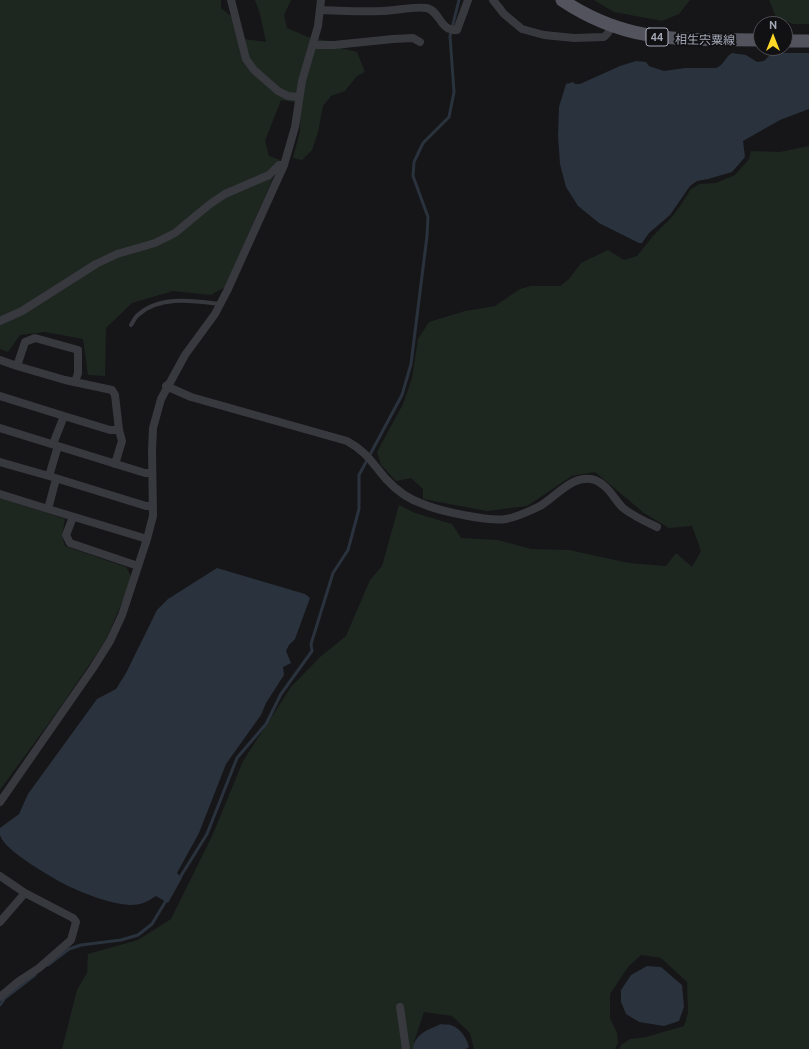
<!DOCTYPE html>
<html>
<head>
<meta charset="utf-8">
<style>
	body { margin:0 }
	#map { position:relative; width:809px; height:1049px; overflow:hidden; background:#161618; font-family:Ubuntu,sans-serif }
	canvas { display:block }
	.north { position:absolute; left:753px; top:16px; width:40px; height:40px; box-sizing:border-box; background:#111113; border:1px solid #4d4e55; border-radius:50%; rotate:0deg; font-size:11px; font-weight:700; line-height:16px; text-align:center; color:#a6a9b9 }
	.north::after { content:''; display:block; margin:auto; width:14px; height:18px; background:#ffd727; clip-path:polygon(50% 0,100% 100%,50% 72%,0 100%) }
</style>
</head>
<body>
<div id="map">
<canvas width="809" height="1049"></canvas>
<div class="north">N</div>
</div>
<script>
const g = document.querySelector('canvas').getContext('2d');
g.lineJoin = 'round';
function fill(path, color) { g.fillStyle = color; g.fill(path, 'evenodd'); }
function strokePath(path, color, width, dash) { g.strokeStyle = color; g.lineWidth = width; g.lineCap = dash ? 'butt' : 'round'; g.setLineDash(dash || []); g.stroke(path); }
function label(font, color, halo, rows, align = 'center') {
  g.font = font + ' Ubuntu,"Noto Sans JP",sans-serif'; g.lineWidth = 4; g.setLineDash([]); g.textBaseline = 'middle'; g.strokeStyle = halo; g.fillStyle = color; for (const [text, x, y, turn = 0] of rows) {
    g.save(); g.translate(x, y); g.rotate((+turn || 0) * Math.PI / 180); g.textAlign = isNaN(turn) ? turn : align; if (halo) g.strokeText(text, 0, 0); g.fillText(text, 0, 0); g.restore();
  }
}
const green = new Path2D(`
	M 0,0 L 221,0 L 221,8 L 231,16 L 237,38 L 266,42 L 260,14 L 255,0 L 291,0 L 284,15 L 287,28 L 308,37 L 334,42 L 341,48 L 357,52 L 365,72 L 357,76 L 345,91 L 331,96 L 323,106 L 318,132 L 312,150 L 302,160 L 293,158 L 300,131 L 300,110 L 294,102 L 281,100 L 265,141 L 269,156 L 280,160 L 270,185 L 225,287 L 211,295 L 173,291 L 132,303 L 106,328 L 105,376 L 88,375 L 83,339 L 45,332 L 20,335 L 8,352 L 0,349 Z
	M 594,0 L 690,0 L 679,14 L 662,21 L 614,12 Z
	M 769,0 L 809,0 L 809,24 L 793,24 L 776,17 Z
	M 809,146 L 809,1049 L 619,1049 L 621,1045 L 630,1039 L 646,1037 L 684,1026 L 688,1013 L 687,982 L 661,958 L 641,955 L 628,967 L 610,994 L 610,1018 L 617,1033 L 618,1043 L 615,1049 L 474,1049 L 470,1033 L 452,1016 L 424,1012 L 414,1042 L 417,1049 L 62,1049 L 77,990 L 87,973 L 88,954 L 138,940 L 171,919 L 213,834 L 243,761 L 291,687 L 320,657 L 346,636 L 370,580 L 382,566 L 399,505 L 415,513 L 452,524 L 461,538 L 498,540 L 531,549 L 569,550 L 629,563 L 666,566 L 676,553 L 692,567 L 701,551 L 692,526 L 669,528 L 644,513 L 595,472 L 572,476 L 527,506 L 487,511 L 423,499 L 423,489 L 411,478 L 396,481 L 381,465 L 377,452 L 403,404 L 412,378 L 418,339 L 429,322 L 465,311 L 495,306 L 520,289 L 531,286 L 560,286 L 569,279 L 581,263 L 608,250 L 624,260 L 637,256 L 653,236 L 670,219 L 678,209 L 691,189 L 699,184 L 716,183 L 735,175 L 749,159 L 751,151 L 780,152 Z
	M 0,498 L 65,519 L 62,536 L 65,546 L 126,567 L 132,578 L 106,640 L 57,712 L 0,790 Z`);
const water = new Path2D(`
	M 732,53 L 746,55 L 757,62 L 764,61 L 769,56 L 775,53 L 809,53 L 809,109 L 780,120 L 743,141 L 745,157 L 732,172 L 708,179 L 697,181 L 690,186 L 670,215 L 649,233 L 642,243 L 639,243 L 599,223 L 578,206 L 566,187 L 560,164 L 558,136 L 559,107 L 566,84 L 573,82 L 575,84 L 580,84 L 620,66 L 636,61 L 646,62 L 649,66 L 664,71 L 685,68 L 716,68 C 724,65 725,57 732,53 Z
	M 217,568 L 305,594 L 310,598 L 295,639 L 289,645 L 286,651 L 291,663 L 283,667 L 284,675 L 266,703 L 261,715 L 226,764 L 199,833 L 177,873 L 182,878 L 168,903 L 156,896 C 147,902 141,905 130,905 C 111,904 85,894 68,886 C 53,878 4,851 0,835 C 0,833 0,830 0,828 L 19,814 L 28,794 L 97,699 L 116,689 L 126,673 L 157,610 L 168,599 Z
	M 647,966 L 661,967 L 682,985 L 684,1007 L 679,1021 L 664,1026 L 639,1022 L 626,1014 L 621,1002 L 621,990 L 631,975 Z
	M 441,1024 C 444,1025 448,1024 451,1025 C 460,1028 467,1038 469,1047 L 466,1049 L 413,1049 C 415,1033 428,1030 441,1024 Z`);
const stream = new Path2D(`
	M 179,879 L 207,834 L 237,758 L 266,724 L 281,694 L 312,651 L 311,644 L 333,573 L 348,550 L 359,509 L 359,475 L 402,395 L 411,364 L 427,236 L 428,217 L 413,176 L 414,162 L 423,143 L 449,117 L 454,92 L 450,36 L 459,0
	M 48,965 L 69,949 L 81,945 L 121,940 L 138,935 L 152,924 L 167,899
	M 0,1005 L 5,998 L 35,975`);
const lane = new Path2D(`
	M 131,325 C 133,322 135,317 138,315 C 159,295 195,301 220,304`);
const street = new Path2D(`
	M 231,0 L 246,59 L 254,70 L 278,91 L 288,96 L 299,97
	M 493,0 L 504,14 L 522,29 L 544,35 L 574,38 L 604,37 L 608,33 L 611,26
	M 320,10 C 341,11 362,12 382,11 C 396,11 412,6 426,8 C 440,10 440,32 457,30 L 468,0
	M 313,45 L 334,45 L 393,39 L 413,38 L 420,42
	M 0,321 L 22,311 L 96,264 L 117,254 L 155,243 L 175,233 L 210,204 L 225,194 L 269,175 L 279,165 L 284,165
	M 0,360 L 17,366 L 25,342 L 35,338 L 78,350 L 78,373 L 75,382
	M 17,366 L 65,380 L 112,390 L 115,395 L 119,430 L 110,430 L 64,416
	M 166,386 L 191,397 L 347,441 C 367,452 372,463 386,479 C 396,490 408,499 423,504 C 439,511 490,522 506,519 C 517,517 530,511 540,506 C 557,496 573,473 595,480 C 608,485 614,499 623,508 C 633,516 646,522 657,527
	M 0,396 L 64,416 L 53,444
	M 0,428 L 145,473 L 152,473
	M 0,462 L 49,476 L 58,446
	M 115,464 L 122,441 L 119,430
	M 49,476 L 146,506 L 152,506
	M 56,479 L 48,509 L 147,539
	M 0,494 L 48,509
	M 73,517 L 66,535 L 70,543 L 138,566
	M 0,802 L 93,668 L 110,641 L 122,615 L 147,539 L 153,516 L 152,451 L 153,428 L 161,399 L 185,355 L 215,314 L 227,291 L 284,165 L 295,127 L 302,81 L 318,26 L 321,0
	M 0,876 L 25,893 L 73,918 L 76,922 L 71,940 L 39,968 L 19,981 L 0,997
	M 0,922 L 25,893
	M 400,1007 L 406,1049`);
const primary = new Path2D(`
	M 562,0 C 629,45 685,39 761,40
	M 785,41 L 809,41`);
const shields = [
	[657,37,22]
];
const shieldNames = [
	["44",657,37]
];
const streetNames = [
	["相生宍粟線",705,40,1]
];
fill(green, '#1d2720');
fill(water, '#2a323d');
strokePath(stream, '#2a323d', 3);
strokePath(lane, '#38383f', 4);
strokePath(street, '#38383f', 8);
strokePath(primary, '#52535d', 13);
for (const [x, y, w] of shields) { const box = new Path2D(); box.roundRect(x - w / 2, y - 9, w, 18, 3); g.fillStyle = '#111113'; g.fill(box); strokePath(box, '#a6a9b9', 1); }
label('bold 11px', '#a6a9b9', null, shieldNames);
label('12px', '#a6a9b9', '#111113', streetNames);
</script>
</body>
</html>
